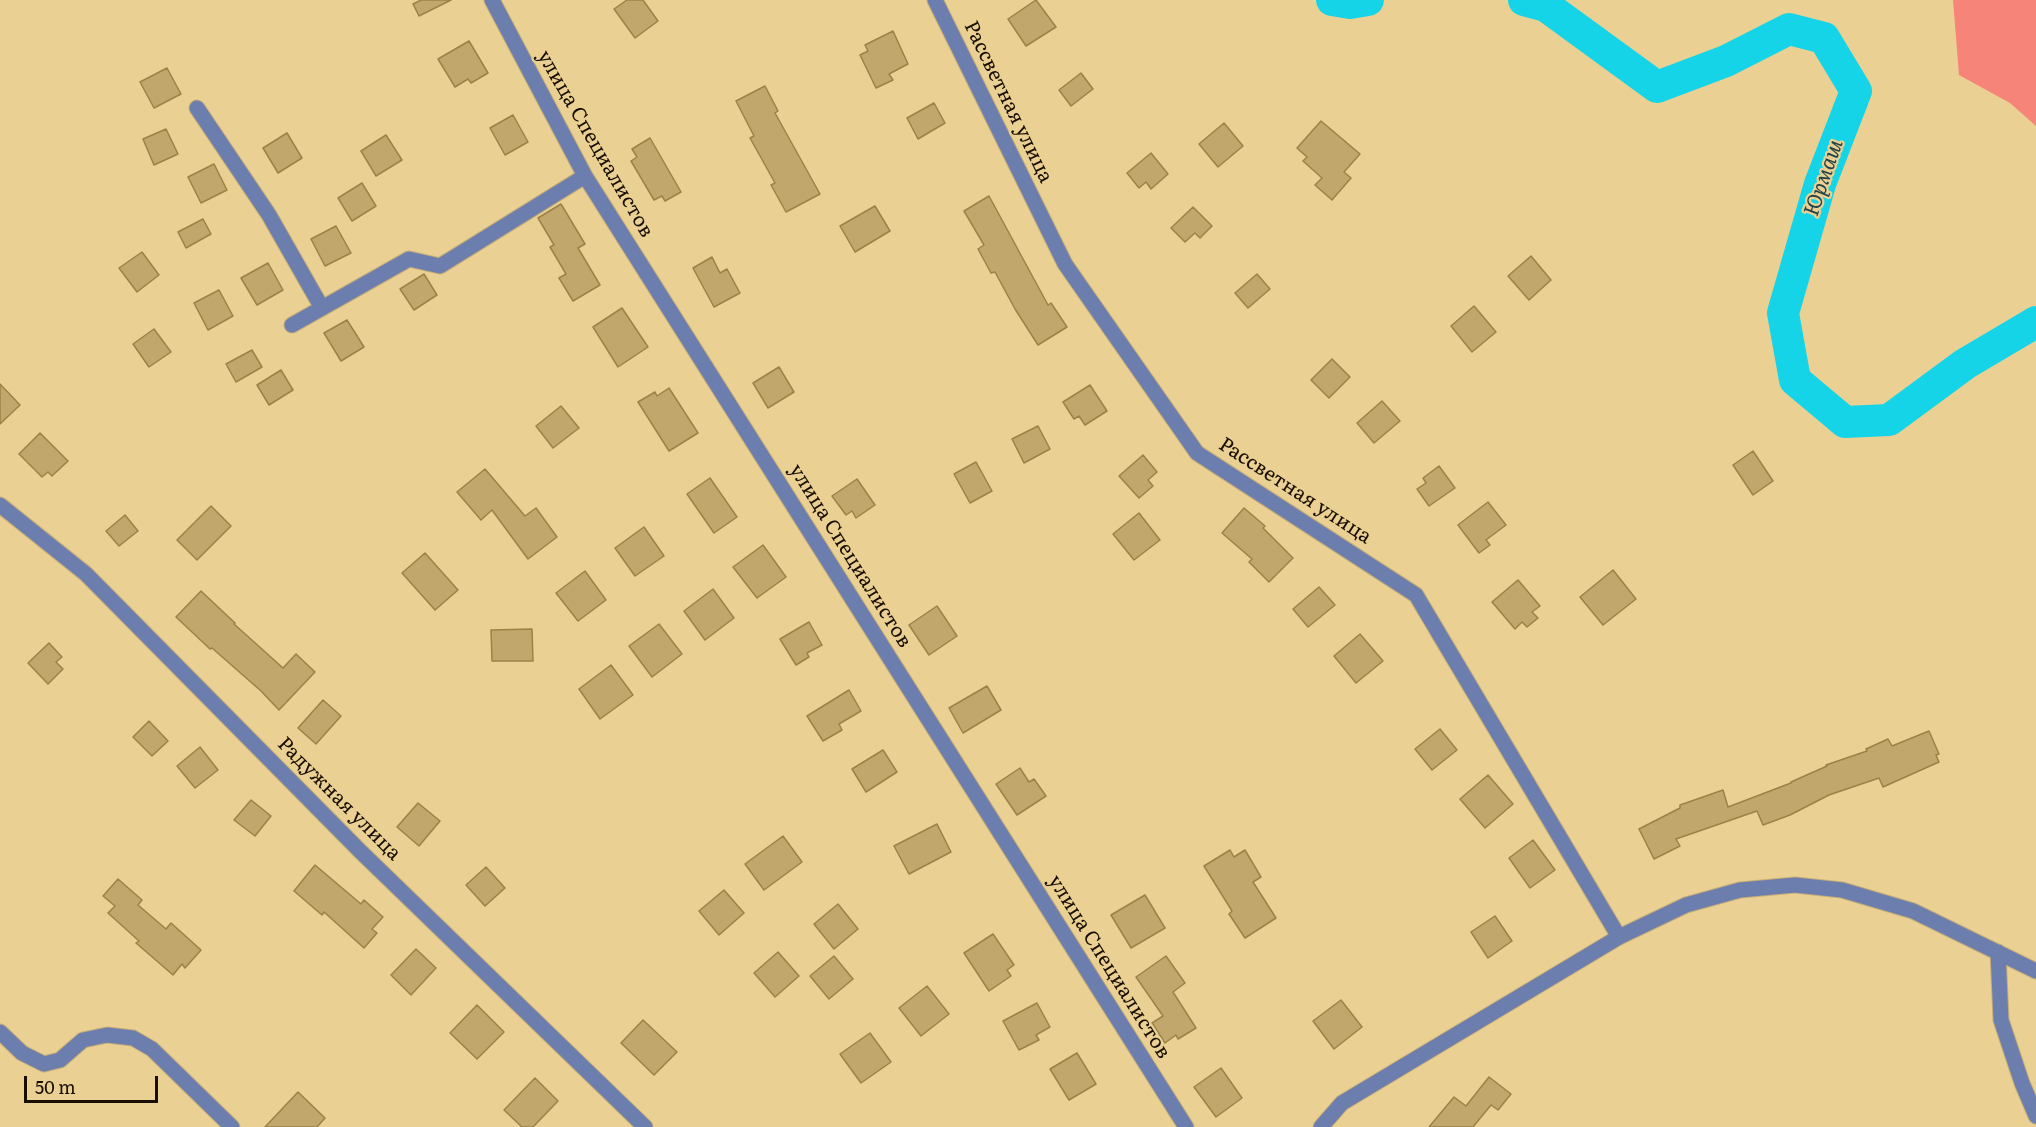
<!DOCTYPE html>
<html>
<head>
<meta charset="utf-8">
<style>
	body { margin:0 }
	#map { position:relative; width:2036px; height:1127px; overflow:hidden; background:#ebd093; font-family:Literata,serif }
	canvas { display:block }
	.scale { position:absolute; left:24px; top:1076px; width:134px; height:27px; box-sizing:border-box; border:3px solid #170e00; border-top:0; padding-left:8px; font-size:18px; line-height:21px; white-space:nowrap; color:#170e00; -webkit-text-stroke:4px #ebd093; paint-order:stroke }
</style>
</head>
<body>
<div id="map">
<canvas width="2036" height="1127"></canvas>
<div class="scale">50 m</div>
</div>
<script>
const g = document.querySelector('canvas').getContext('2d');
g.lineJoin = 'round';
function fill(path, color) { g.fillStyle = color; g.fill(path, 'evenodd'); }
function strokePath(path, color, width, dash) { g.strokeStyle = color; g.lineWidth = width; g.lineCap = dash ? 'butt' : 'round'; g.setLineDash(dash || []); g.stroke(path); }
function label(font, color, halo, rows, align = 'center') {
  g.font = font + ' Literata,serif'; g.lineWidth = 4.5; g.setLineDash([]); g.textBaseline = 'middle'; g.strokeStyle = halo; g.fillStyle = color; for (const [text, x, y, turn = 0] of rows) {
    g.save(); g.translate(x, y); g.rotate((+turn || 0) * Math.PI / 180); g.textAlign = isNaN(turn) ? turn : align; if (halo) g.strokeText(text, 0, 0); g.fillText(text, 0, 0); g.restore();
  }
}
const green = new Path2D(`
	M 1953,0 L 2036,0 L 2036,126 L 2010,103 L 1959,75 Z`);
const river = new Path2D(`
	M 1332,0 L 1350,3 L 1368,0
	M 1524,0 L 1546,6 L 1657,87 L 1726,61 L 1789,29 L 1824,38 L 1856,91 L 1820,184 L 1783,313 L 1795,380 L 1845,422 L 1889,420 L 1965,364 L 2036,322`);
const building = new Path2D(`
	M 421,0 L 451,0 L 419,16 L 413,4 Z
	M 627,0 L 643,0 L 658,21 L 635,38 L 614,9 Z
	M 1036,0 L 1056,27 L 1026,46 L 1008,19 Z
	M 893,31 L 908,64 L 889,74 L 893,80 L 876,88 L 860,55 L 868,51 L 865,45 Z
	M 469,41 L 488,73 L 471,83 L 468,79 L 455,87 L 438,59 Z
	M 167,68 L 181,94 L 154,108 L 140,82 Z
	M 1081,73 L 1093,89 L 1071,106 L 1059,90 Z
	M 765,86 L 778,111 L 775,113 L 820,194 L 786,212 L 771,185 L 775,183 L 750,138 L 754,136 L 736,101 Z
	M 934,103 L 945,123 L 918,139 L 907,118 Z
	M 513,115 L 528,142 L 505,155 L 490,128 Z
	M 1321,121 L 1360,154 L 1344,172 L 1351,178 L 1332,200 L 1315,185 L 1322,178 L 1303,161 L 1307,157 L 1297,148 Z
	M 1224,123 L 1243,146 L 1218,167 L 1199,144 Z
	M 166,129 L 178,154 L 154,165 L 143,139 Z
	M 287,133 L 302,158 L 278,173 L 263,148 Z
	M 386,135 L 402,160 L 376,176 L 361,151 Z
	M 650,138 L 681,192 L 665,201 L 662,196 L 654,200 L 631,161 L 637,157 L 632,149 Z
	M 1151,153 L 1168,174 L 1151,189 L 1146,182 L 1139,188 L 1127,173 Z
	M 214,164 L 227,190 L 201,203 L 188,177 Z
	M 362,183 L 376,206 L 352,221 L 338,198 Z
	M 989,196 L 1048,305 L 1051,303 L 1067,327 L 1038,345 L 1015,309 L 995,272 L 991,273 L 978,249 L 984,245 L 964,211 Z
	M 561,204 L 585,244 L 578,248 L 600,285 L 573,301 L 559,278 L 566,274 L 550,247 L 554,245 L 538,218 Z
	M 875,206 L 890,231 L 855,252 L 840,226 Z
	M 1193,207 L 1212,226 L 1200,238 L 1195,233 L 1185,242 L 1171,228 Z
	M 203,219 L 211,234 L 186,248 L 178,232 Z
	M 336,226 L 351,253 L 325,266 L 311,239 Z
	M 142,252 L 159,275 L 137,292 L 119,268 Z
	M 1531,256 L 1551,280 L 1529,300 L 1508,276 Z
	M 712,257 L 720,273 L 727,269 L 740,293 L 714,307 L 693,268 Z
	M 268,263 L 283,290 L 257,305 L 241,278 Z
	M 424,274 L 437,295 L 414,310 L 400,289 Z
	M 1257,274 L 1270,289 L 1248,308 L 1235,293 Z
	M 219,290 L 233,316 L 208,330 L 194,303 Z
	M 1474,306 L 1496,332 L 1472,352 L 1451,326 Z
	M 622,308 L 648,347 L 618,367 L 593,327 Z
	M 347,320 L 364,347 L 341,361 L 324,333 Z
	M 154,329 L 171,352 L 149,367 L 133,344 Z
	M 252,350 L 262,367 L 236,382 L 226,364 Z
	M 1332,359 L 1350,377 L 1329,398 L 1311,380 Z
	M 779,367 L 794,392 L 768,408 L 753,383 Z
	M 281,370 L 293,390 L 269,405 L 257,385 Z
	M 0,384 L 20,405 L 0,424 Z
	M 1090,385 L 1107,411 L 1085,425 L 1079,416 L 1074,419 L 1063,402 Z
	M 669,388 L 698,433 L 669,451 L 638,402 L 655,392 L 657,396 Z
	M 1382,401 L 1400,421 L 1374,443 L 1357,423 Z
	M 561,406 L 579,428 L 553,448 L 536,426 Z
	M 1038,426 L 1050,449 L 1024,463 L 1012,439 Z
	M 40,433 L 68,461 L 52,476 L 48,472 L 42,477 L 19,454 Z
	M 1753,451 L 1773,481 L 1753,495 L 1733,465 Z
	M 1143,455 L 1157,472 L 1148,480 L 1153,486 L 1139,498 L 1119,476 Z
	M 976,462 L 992,491 L 970,503 L 954,474 Z
	M 1439,466 L 1455,488 L 1429,506 L 1417,489 L 1426,483 L 1423,478 Z
	M 485,469 L 525,516 L 536,508 L 557,537 L 528,559 L 492,510 L 481,520 L 457,492 Z
	M 710,478 L 737,517 L 714,533 L 687,494 Z
	M 857,479 L 875,505 L 856,518 L 852,511 L 846,515 L 832,496 Z
	M 1488,502 L 1506,525 L 1486,540 L 1490,545 L 1479,553 L 1458,525 Z
	M 211,506 L 231,526 L 197,560 L 177,540 Z
	M 1244,508 L 1265,526 L 1263,528 L 1293,558 L 1269,582 L 1249,562 L 1252,559 L 1222,533 Z
	M 1139,513 L 1160,540 L 1134,560 L 1113,534 Z
	M 125,515 L 138,531 L 119,546 L 106,531 Z
	M 644,527 L 664,556 L 635,576 L 615,548 Z
	M 763,545 L 786,577 L 757,598 L 733,567 Z
	M 425,553 L 458,590 L 435,610 L 402,573 Z
	M 1613,570 L 1636,599 L 1603,625 L 1580,597 Z
	M 585,571 L 606,600 L 578,621 L 556,593 Z
	M 1518,580 L 1540,606 L 1532,612 L 1538,618 L 1527,627 L 1522,622 L 1515,629 L 1492,602 Z
	M 1319,587 L 1335,605 L 1308,627 L 1293,609 Z
	M 713,589 L 734,618 L 705,640 L 684,611 Z
	M 201,591 L 235,623 L 234,624 L 283,668 L 296,654 L 315,672 L 279,710 L 261,691 L 212,648 L 210,649 L 176,617 Z
	M 937,606 L 957,636 L 929,655 L 909,625 Z
	M 809,622 L 822,645 L 807,653 L 809,657 L 796,665 L 780,639 Z
	M 659,624 L 682,654 L 652,677 L 629,646 Z
	M 532,629 L 533,661 L 492,661 L 491,630 Z
	M 1360,634 L 1383,661 L 1356,683 L 1334,656 Z
	M 49,643 L 62,657 L 56,662 L 63,669 L 48,684 L 28,663 Z
	M 611,665 L 633,695 L 600,719 L 579,689 Z
	M 987,686 L 1001,710 L 963,733 L 949,708 Z
	M 849,690 L 861,711 L 839,724 L 842,730 L 823,741 L 807,716 Z
	M 323,700 L 341,716 L 316,744 L 298,728 Z
	M 149,721 L 168,741 L 152,756 L 133,737 Z
	M 1440,729 L 1457,750 L 1432,770 L 1415,749 Z
	M 1929,731 L 1939,754 L 1936,755 L 1939,762 L 1883,787 L 1879,778 L 1829,795 L 1790,815 L 1763,825 L 1757,811 L 1676,839 L 1680,846 L 1654,859 L 1639,829 L 1680,808 L 1680,805 L 1723,790 L 1728,807 L 1791,783 L 1791,782 L 1827,766 L 1826,765 L 1867,751 L 1866,749 L 1888,739 L 1892,746 Z
	M 200,747 L 218,770 L 195,788 L 177,766 Z
	M 883,750 L 897,772 L 866,792 L 852,769 Z
	M 1020,768 L 1029,782 L 1034,779 L 1046,796 L 1017,815 L 996,784 Z
	M 1488,775 L 1513,804 L 1485,828 L 1460,799 Z
	M 251,800 L 271,816 L 255,836 L 234,820 Z
	M 418,803 L 440,821 L 419,846 L 397,827 Z
	M 937,824 L 951,852 L 909,874 L 894,846 Z
	M 783,836 L 802,862 L 764,890 L 745,864 Z
	M 1533,840 L 1555,870 L 1530,888 L 1509,858 Z
	M 1230,850 L 1234,857 L 1245,850 L 1261,877 L 1253,882 L 1276,918 L 1245,938 L 1229,914 L 1232,911 L 1204,866 Z
	M 315,865 L 361,904 L 364,900 L 383,917 L 372,929 L 377,933 L 364,948 L 324,912 L 322,915 L 294,891 Z
	M 486,867 L 505,888 L 485,906 L 466,885 Z
	M 118,879 L 142,900 L 138,905 L 166,929 L 171,923 L 201,950 L 185,968 L 182,964 L 173,975 L 136,943 L 139,941 L 108,913 L 115,906 L 103,896 Z
	M 724,890 L 744,913 L 719,935 L 699,911 Z
	M 1145,895 L 1165,928 L 1131,948 L 1111,915 Z
	M 838,904 L 858,929 L 834,949 L 814,924 Z
	M 1495,916 L 1512,941 L 1488,958 L 1471,932 Z
	M 993,934 L 1014,965 L 1007,970 L 1011,976 L 989,991 L 964,953 Z
	M 416,949 L 436,968 L 411,995 L 391,975 Z
	M 778,952 L 799,976 L 775,997 L 754,973 Z
	M 834,956 L 853,979 L 829,999 L 810,976 Z
	M 1166,956 L 1185,983 L 1173,992 L 1196,1028 L 1178,1039 L 1176,1035 L 1165,1043 L 1152,1023 L 1163,1016 L 1136,977 Z
	M 927,986 L 949,1014 L 921,1036 L 899,1008 Z
	M 1341,1000 L 1362,1027 L 1334,1049 L 1313,1021 Z
	M 1037,1003 L 1050,1027 L 1036,1035 L 1039,1040 L 1019,1050 L 1003,1021 Z
	M 477,1005 L 504,1032 L 477,1059 L 450,1033 Z
	M 643,1020 L 677,1052 L 654,1075 L 621,1043 Z
	M 870,1033 L 891,1062 L 861,1083 L 840,1054 Z
	M 1077,1053 L 1096,1084 L 1069,1100 L 1050,1069 Z
	M 1221,1068 L 1242,1098 L 1216,1117 L 1194,1087 Z
	M 1489,1077 L 1511,1094 L 1498,1110 L 1491,1105 L 1473,1127 L 1429,1127 L 1454,1097 L 1466,1106 Z
	M 535,1078 L 558,1101 L 533,1127 L 522,1127 L 504,1110 Z
	M 298,1092 L 325,1118 L 317,1127 L 265,1127 Z`);
const street = new Path2D(`
	M 492,0 L 585,176 L 1186,1127
	M 935,0 L 1065,264 L 1197,453 L 1416,595 L 1619,937
	M 197,108 L 269,215 L 322,308
	M 292,325 L 409,259 L 440,266 L 585,176
	M 0,505 L 86,574 L 361,852 L 645,1127
	M 1998,952 L 2001,1020 L 2022,1083 L 2036,1116
	M 0,1032 L 22,1053 L 44,1064 L 60,1060 L 83,1040 L 107,1035 L 133,1038 L 152,1049 L 232,1127
	M 1321,1127 L 1342,1103 L 1619,937 L 1686,905 L 1740,890 L 1795,885 L 1842,890 L 1913,911 L 2036,971`);
const streetNames = [
	["Рассветная улица",1008,102,64],
	["улица Специалистов",595,144,60],
	["Рассветная улица",1295,491,33],
	["улица Специалистов",850,556,58],
	["Радужная улица",339,799,45],
	["улица Специалистов",1109,967,58]
];
const waterNames = [
	["Юрмаш",1824,178,-71]
];
fill(green, '#f78479');
strokePath(river, '#15d4e7', 32);
fill(building, '#c1a76c');
strokePath(building, '#9b8247', 1.5);
strokePath(street, '#c5ad79', 17);
strokePath(street, '#6b7ead', 15);
label('20px', '#170e00', '#ebd093', streetNames);
label('italic 21px', '#224347', '#ebd093', waterNames);
</script>
</body>
</html>
